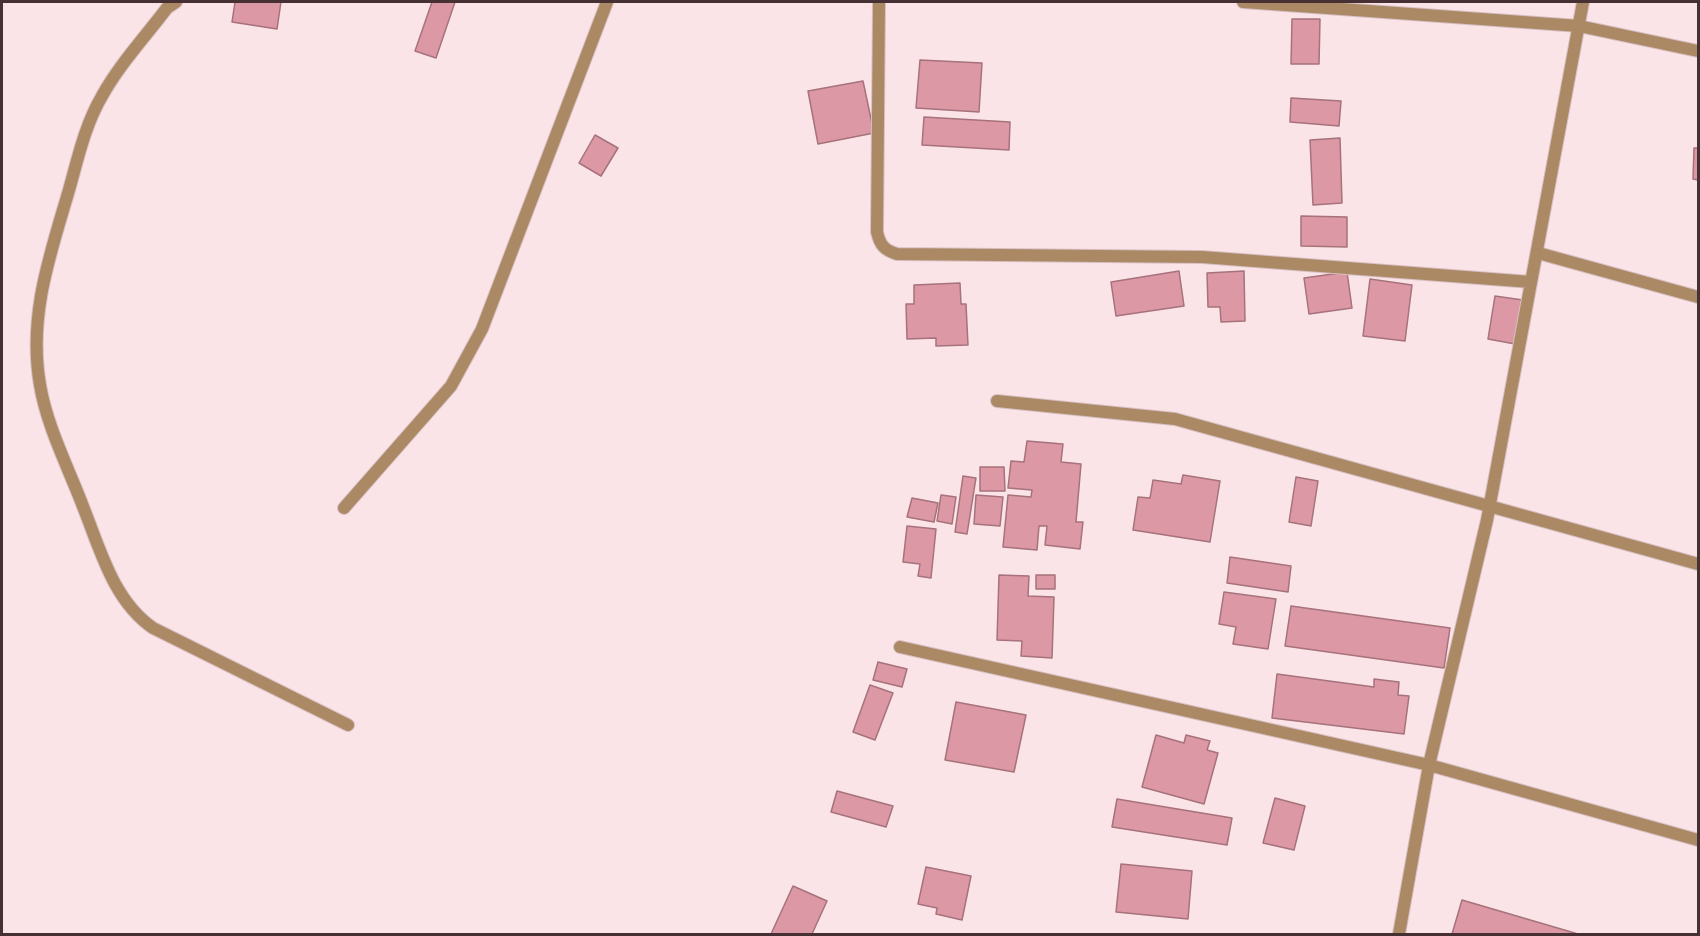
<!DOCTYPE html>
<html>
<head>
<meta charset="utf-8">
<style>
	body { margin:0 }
	#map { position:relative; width:1700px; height:936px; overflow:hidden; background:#fbe4e7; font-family:Barlow,sans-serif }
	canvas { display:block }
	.frame { position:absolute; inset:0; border:3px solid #463033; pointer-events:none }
</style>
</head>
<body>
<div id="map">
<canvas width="1700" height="936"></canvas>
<div class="frame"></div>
</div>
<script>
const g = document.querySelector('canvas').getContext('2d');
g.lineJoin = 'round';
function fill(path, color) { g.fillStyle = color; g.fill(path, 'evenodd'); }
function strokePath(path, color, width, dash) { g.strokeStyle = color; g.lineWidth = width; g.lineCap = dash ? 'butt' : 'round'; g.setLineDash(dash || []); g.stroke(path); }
const building = new Path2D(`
	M 235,2 L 281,2 L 277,29 L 232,22 Z
	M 432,2 L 455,2 L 436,58 L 415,51 Z
	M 1292,19 L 1320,19 L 1319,64 L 1291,64 Z
	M 920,60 L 982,63 L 979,112 L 916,108 Z
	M 863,81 L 874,133 L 818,144 L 808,91 Z
	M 1291,98 L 1341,101 L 1339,126 L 1290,122 Z
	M 924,117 L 1010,122 L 1009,150 L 922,145 Z
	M 595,135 L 618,148 L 601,176 L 579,163 Z
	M 1340,138 L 1342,203 L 1313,205 L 1310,140 Z
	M 1694,148 L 1698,148 L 1698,180 L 1693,179 Z
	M 1301,216 L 1347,217 L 1347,247 L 1301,246 Z
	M 1179,271 L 1184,306 L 1116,316 L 1111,282 Z
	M 1244,271 L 1245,321 L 1221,322 L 1220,307 L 1208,307 L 1207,273 Z
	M 1347,272 L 1352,308 L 1309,314 L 1304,278 Z
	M 1370,279 L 1412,285 L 1405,341 L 1363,336 Z
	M 960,283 L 961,304 L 966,304 L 968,345 L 936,346 L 936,338 L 907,339 L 906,304 L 914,304 L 914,285 Z
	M 1495,296 L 1523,300 L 1515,344 L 1488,339 Z
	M 1027,441 L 1063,444 L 1061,462 L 1081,464 L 1076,522 L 1083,522 L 1080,549 L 1045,545 L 1047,526 L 1039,526 L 1037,550 L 1003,547 L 1008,495 L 1031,497 L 1032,490 L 1008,488 L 1011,461 L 1024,462 Z
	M 980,467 L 1004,467 L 1005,491 L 980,491 Z
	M 1183,475 L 1220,481 L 1210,542 L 1133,530 L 1138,497 L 1150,498 L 1153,480 L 1181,484 Z
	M 963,476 L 976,478 L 967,534 L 955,532 Z
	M 1296,477 L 1318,481 L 1311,526 L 1289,522 Z
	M 941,495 L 956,497 L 952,524 L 937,521 Z
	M 976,495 L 1003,497 L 1000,526 L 974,524 Z
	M 912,498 L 938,503 L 934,522 L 907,517 Z
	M 907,526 L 936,529 L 931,578 L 918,576 L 920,564 L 903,562 Z
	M 1230,557 L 1291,566 L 1288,592 L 1227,583 Z
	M 999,575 L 1029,576 L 1028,596 L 1054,597 L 1052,658 L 1021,656 L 1022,641 L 997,640 Z
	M 1036,575 L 1055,575 L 1055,589 L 1036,589 Z
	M 1224,592 L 1276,599 L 1268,649 L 1233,644 L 1236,627 L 1219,624 Z
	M 1291,606 L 1450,628 L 1444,668 L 1285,646 Z
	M 878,662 L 907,669 L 902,687 L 873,680 Z
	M 1277,674 L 1374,687 L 1374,679 L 1399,682 L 1398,695 L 1409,696 L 1404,734 L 1272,718 Z
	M 870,685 L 893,693 L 875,740 L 853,732 Z
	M 956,702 L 1026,715 L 1014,772 L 945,760 Z
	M 1156,735 L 1184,743 L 1186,735 L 1210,741 L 1207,750 L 1218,753 L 1204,804 L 1142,787 Z
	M 837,791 L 893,806 L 886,827 L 831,812 Z
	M 1275,798 L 1305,806 L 1294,850 L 1263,843 Z
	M 1117,799 L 1232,818 L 1227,845 L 1112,827 Z
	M 1121,864 L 1192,871 L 1188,919 L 1116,912 Z
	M 926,867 L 971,876 L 962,920 L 936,914 L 937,908 L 918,904 Z
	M 793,886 L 827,901 L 812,934 L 771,934 Z
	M 1462,900 L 1578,934 L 1452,934 Z`);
const minor = new Path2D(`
	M 176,2 L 167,8 C 145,37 119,65 102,96 C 85,125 78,158 69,190 C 50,255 28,316 40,385 C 47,427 69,469 84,509 C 101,552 114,601 153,628 L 348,725
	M 879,2 L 877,232 C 880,245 884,250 897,254 L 1202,257 L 1531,282
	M 1243,2 L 1579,26 L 1698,51
	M 1538,253 L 1698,297
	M 997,401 L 1175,419 L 1698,564
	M 344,508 L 451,386 L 482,329 L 607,2
	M 900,647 L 1429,765 L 1698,840
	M 1399,934 L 1429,765 L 1487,520 L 1583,2`);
fill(building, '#dc98a4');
strokePath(building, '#a6727b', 1.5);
strokePath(minor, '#d7c0c3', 14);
strokePath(minor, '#ab8965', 12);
</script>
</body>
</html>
